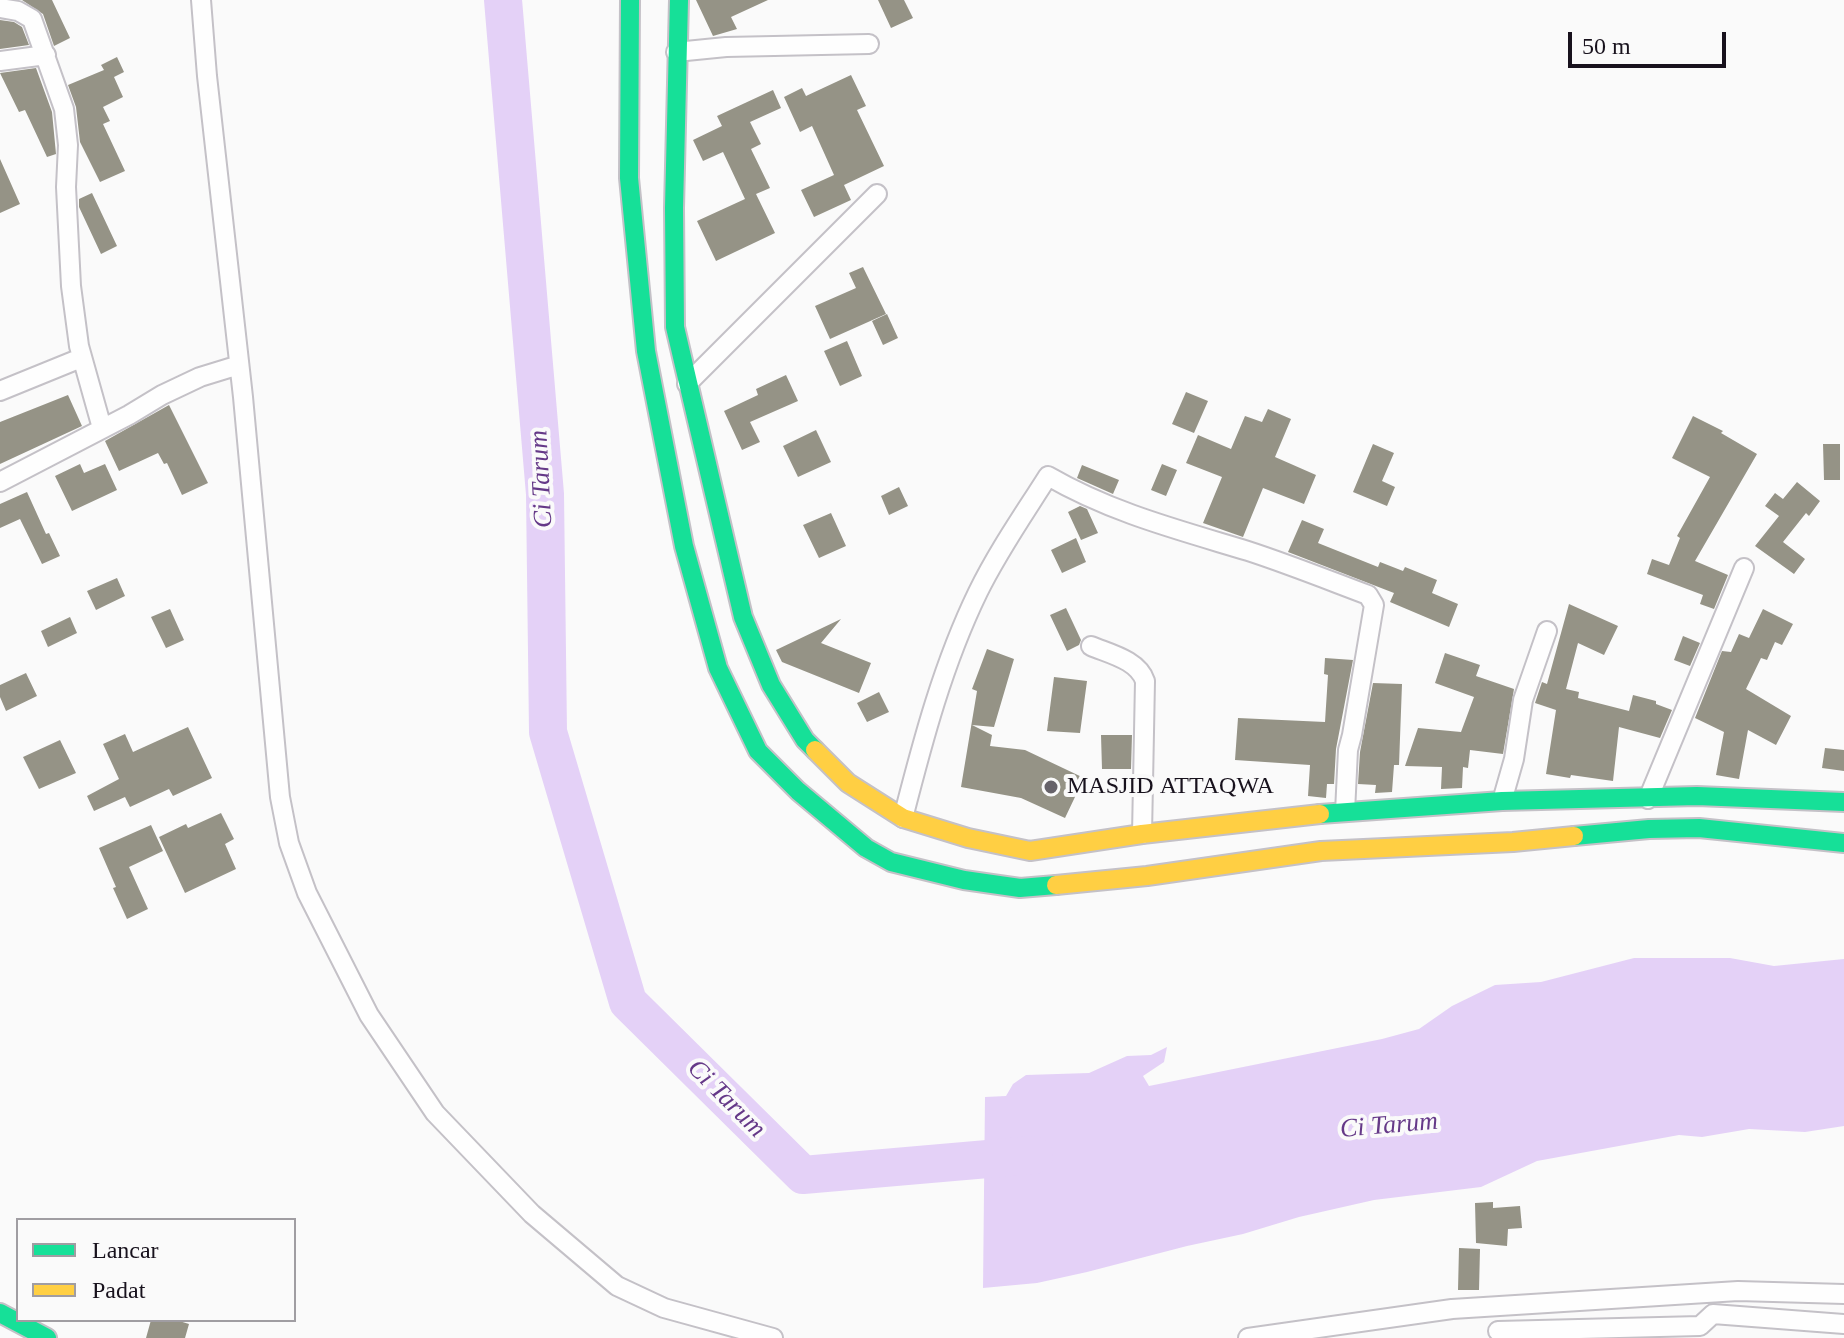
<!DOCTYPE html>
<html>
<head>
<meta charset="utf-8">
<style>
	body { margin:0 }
	#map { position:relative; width:1844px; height:1338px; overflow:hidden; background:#fafafa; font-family:"Times New Roman",serif }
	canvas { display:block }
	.legend { position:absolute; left:16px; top:1218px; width:280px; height:104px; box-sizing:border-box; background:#fafafa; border:2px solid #a09da2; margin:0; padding:10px 14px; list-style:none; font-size:24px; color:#18121d }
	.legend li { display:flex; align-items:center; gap:16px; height:40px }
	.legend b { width:40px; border:2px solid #a09da2 }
	.scale { position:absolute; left:1568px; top:32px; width:158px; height:36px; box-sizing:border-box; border:4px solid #18121d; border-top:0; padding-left:10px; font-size:24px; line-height:28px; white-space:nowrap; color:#18121d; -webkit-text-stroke:6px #fafafa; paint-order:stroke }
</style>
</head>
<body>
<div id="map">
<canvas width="1844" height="1338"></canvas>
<ul class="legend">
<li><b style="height:10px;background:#16e098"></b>Lancar</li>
<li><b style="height:10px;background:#ffcf43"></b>Padat</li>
</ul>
<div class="scale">50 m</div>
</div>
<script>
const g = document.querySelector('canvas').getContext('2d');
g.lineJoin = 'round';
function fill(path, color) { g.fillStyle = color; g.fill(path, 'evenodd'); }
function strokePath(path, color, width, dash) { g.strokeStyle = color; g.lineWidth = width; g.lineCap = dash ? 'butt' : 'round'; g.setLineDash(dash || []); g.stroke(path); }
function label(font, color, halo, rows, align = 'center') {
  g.font = font + ' "Times New Roman",serif'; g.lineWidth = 8; g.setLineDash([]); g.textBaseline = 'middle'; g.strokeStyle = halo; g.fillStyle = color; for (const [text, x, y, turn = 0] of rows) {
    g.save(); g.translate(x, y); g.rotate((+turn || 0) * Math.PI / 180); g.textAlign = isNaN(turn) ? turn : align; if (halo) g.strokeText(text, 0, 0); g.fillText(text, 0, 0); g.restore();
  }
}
const water = new Path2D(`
	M 1634,958 L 1730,958 L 1774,966 L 1844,959 L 1844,1126 L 1805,1132 L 1749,1129 L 1702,1137 L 1679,1135 L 1537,1161 L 1481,1187 L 1374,1200 L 1299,1217 L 1243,1234 L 1187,1246 L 1087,1272 L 1037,1283 L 983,1288 L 985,1097 L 1006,1096 L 1013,1084 L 1026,1075 L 1089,1073 L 1127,1056 L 1151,1055 L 1167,1047 L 1164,1062 L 1143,1076 L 1149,1086 L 1382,1039 L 1419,1029 L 1452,1006 L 1495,985 L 1541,982 Z`);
const river = new Path2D(`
	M 503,0 L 545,494 L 548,732 L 628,1002 L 803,1175 L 1034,1155`);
const building = new Path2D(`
	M 22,0 L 52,0 L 70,38 L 54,46 L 43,14 Z
	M 696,0 L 768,0 L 731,17 L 737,29 L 713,36 Z
	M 878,0 L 904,0 L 913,18 L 891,28 Z
	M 0,20 L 14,22 L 22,27 L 29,45 L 0,49 Z
	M 117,57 L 124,72 L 114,77 L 123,97 L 103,107 L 110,121 L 103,124 L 125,171 L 100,182 L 80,142 L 76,107 L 68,85 L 104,70 L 101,65 Z
	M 36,68 L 52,112 L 56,154 L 47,157 L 25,110 L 19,112 L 0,73 Z
	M 851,75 L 866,106 L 857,110 L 884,166 L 844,185 L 851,200 L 814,217 L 801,190 L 834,175 L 812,126 L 800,132 L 784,97 L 802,88 L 806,96 Z
	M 773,90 L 781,108 L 750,122 L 761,144 L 751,149 L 770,188 L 756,194 L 775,233 L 716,261 L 697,221 L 745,199 L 723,152 L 703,161 L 693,140 L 722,126 L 717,116 Z
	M 0,159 L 20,204 L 0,213 Z
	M 92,193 L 117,246 L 101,254 L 79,207 L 79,199 Z
	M 863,267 L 886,314 L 830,339 L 815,306 L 856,288 L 849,273 Z
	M 887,314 L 898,338 L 883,345 L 872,321 Z
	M 847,341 L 862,376 L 840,386 L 824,351 Z
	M 786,375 L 798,401 L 750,422 L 760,442 L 742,450 L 724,411 L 758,395 L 756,389 Z
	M 1186,392 L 1208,401 L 1194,433 L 1172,424 Z
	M 68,395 L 82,426 L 0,464 L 0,422 Z
	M 169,405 L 208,483 L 182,495 L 167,463 L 164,464 L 158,453 L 119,471 L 105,441 Z
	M 1268,409 L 1291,419 L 1275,457 L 1316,475 L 1304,504 L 1263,488 L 1243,537 L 1203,523 L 1222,477 L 1186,463 L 1198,435 L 1231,449 L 1245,416 L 1262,422 Z
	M 1693,416 L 1723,431 L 1721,433 L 1757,454 L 1695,561 L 1728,575 L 1714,609 L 1700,604 L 1703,595 L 1647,574 L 1652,559 L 1669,565 L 1680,538 L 1677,536 L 1710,477 L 1672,458 Z
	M 816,430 L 831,462 L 798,477 L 783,446 Z
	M 1373,444 L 1394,453 L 1382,481 L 1395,487 L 1387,506 L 1353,492 Z
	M 1823,444 L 1840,444 L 1840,480 L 1824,480 Z
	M 80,464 L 84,473 L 105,464 L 117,490 L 72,511 L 55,476 Z
	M 1162,464 L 1177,470 L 1166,496 L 1151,490 Z
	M 1082,465 L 1119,480 L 1113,494 L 1077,478 Z
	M 1797,482 L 1820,501 L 1809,516 L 1806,513 L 1783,542 L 1805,559 L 1794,574 L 1755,546 L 1779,516 L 1765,506 L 1775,493 L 1783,499 Z
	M 899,487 L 908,506 L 889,515 L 881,496 Z
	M 27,492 L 46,534 L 49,533 L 60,556 L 42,564 L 20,519 L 0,528 L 0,504 Z
	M 1080,506 L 1087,509 L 1098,533 L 1081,540 L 1068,512 Z
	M 831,513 L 846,546 L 819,558 L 803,525 Z
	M 1302,520 L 1324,529 L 1318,543 L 1378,567 L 1380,562 L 1403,571 L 1405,567 L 1437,580 L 1432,593 L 1458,604 L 1449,627 L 1390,602 L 1394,593 L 1288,552 Z
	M 1076,538 L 1086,562 L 1062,573 L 1051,550 Z
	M 117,578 L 125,596 L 96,610 L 87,591 Z
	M 1569,604 L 1618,626 L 1604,655 L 1578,643 L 1566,689 L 1579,692 L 1578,698 L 1629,711 L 1633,695 L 1656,701 L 1656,704 L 1672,710 L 1660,738 L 1619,727 L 1613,781 L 1571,775 L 1570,778 L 1546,774 L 1556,710 L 1535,703 L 1542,682 L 1547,684 Z
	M 1066,608 L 1081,640 L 1079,645 L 1067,651 L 1050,615 Z
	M 170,609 L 184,640 L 166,648 L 151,617 Z
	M 1763,609 L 1793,624 L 1782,645 L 1775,642 L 1767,660 L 1761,658 L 1746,689 L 1791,716 L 1776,745 L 1748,730 L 1739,779 L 1716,775 L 1724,732 L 1695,718 L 1722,651 L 1731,652 L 1739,634 L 1749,638 Z
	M 70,617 L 77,633 L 48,647 L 41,631 Z
	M 841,619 L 821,643 L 871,663 L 859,693 L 782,662 L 776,650 Z
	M 1683,636 L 1700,643 L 1690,666 L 1674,660 Z
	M 987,649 L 1014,659 L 994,727 L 972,725 L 992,735 L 990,746 L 1025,750 L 1084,778 L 1065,818 L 1021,798 L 961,787 L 977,691 L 972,689 Z
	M 1445,653 L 1480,665 L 1476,676 L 1514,689 L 1503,754 L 1470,750 L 1468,768 L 1463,767 L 1462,788 L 1441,789 L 1442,767 L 1405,766 L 1418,728 L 1461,732 L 1474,697 L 1435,683 Z
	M 1325,658 L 1353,660 L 1336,749 L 1334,784 L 1327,784 L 1326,798 L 1308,796 L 1310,765 L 1235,760 L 1238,718 L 1325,722 L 1328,675 L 1324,674 Z
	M 26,673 L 37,696 L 6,711 L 0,697 L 0,685 Z
	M 1054,677 L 1087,681 L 1080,733 L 1047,731 Z
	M 1373,683 L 1402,684 L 1399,765 L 1394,765 L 1392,792 L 1375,793 L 1376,785 L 1358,784 L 1360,752 Z
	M 879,692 L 889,712 L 867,722 L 857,703 Z
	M 188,727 L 212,778 L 173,796 L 169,789 L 130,807 L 125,797 L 94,811 L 87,796 L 119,779 L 103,744 L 125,734 L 133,752 Z
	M 1101,735 L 1132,735 L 1131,769 L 1102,769 Z
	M 60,740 L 76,773 L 39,789 L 23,757 Z
	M 1825,748 L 1844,750 L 1844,771 L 1822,768 Z
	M 221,813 L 234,839 L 225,844 L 236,869 L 185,893 L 159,837 L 186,824 L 188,828 Z
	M 151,825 L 163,851 L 129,867 L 148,909 L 127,919 L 113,888 L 116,887 L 99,848 Z
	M 1493,1202 L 1493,1208 L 1520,1206 L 1522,1228 L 1508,1229 L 1507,1246 L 1476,1243 L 1475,1203 Z
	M 1459,1248 L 1480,1249 L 1479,1290 L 1458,1290 Z
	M 151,1320 L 176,1320 L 189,1324 L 185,1338 L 146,1338 Z`);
const street = new Path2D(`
	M 201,0 L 207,76 L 243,397 L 280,797 L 289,843 L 307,893 L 369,1015 L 435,1113 L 532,1214 L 617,1286 L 664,1308 L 773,1338
	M 0,8 L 18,11 L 32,19 L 64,109 L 68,145 L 66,187 L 71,286 L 79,346 L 102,428
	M 676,52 L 726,47 L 869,44
	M 0,61 L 46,55
	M 687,384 L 877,194
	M 0,391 L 81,358
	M 0,482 L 129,415 L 162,395 L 200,377 L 239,365
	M 1091,646 C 1110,654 1138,660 1145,681 L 1142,834
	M 1648,799 L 1744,568
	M 1502,801 L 1514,759 L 1523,700 L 1547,631
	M 903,818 C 923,740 943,664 978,592 C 998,551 1024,514 1048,476 C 1112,513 1179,530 1248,551 C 1288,564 1328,580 1368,595 L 1374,605 L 1352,735 L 1348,750 L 1345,812
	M 1498,1331 L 1700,1326 L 1713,1314 L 1844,1324
	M 1248,1338 L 1452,1309 L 1738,1291 L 1844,1294`);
const fast = new Path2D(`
	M 630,0 L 629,178 L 646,351 L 684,546 L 718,668 L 758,751 L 798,791 L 866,848 L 891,862 L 964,880 L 1020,888 L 1056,885
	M 679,0 L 674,208 L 675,327 L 743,617 L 771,685 L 805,740 L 815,750
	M 1320,814 L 1502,801 L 1697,796 L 1844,802
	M 1574,836 L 1649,829 L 1699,828 L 1844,843
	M 0,1313 L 47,1338`);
const slow = new Path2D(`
	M 815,750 L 848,783 L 903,818 L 968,838 L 1030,851 L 1142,834 L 1320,814
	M 1056,885 L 1147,876 L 1321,851 L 1513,842 L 1574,836`);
const markers = [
	[1051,787,8,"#67636a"]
];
const poiNames = [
	["MASJID ATTAQWA",1067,787]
];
const waterNames = [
	["Ci Tarum",542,479,-93],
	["Ci Tarum",726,1099,45],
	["Ci Tarum",1389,1126,-5]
];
fill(water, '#e4d1f7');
strokePath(river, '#e4d1f7', 38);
fill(building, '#959386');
strokePath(street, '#c4c1c7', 22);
strokePath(fast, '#c4c1c7', 22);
strokePath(slow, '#c4c1c7', 22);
strokePath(street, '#fefefe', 18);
strokePath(fast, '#16e098', 18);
strokePath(slow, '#ffcf43', 18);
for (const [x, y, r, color] of markers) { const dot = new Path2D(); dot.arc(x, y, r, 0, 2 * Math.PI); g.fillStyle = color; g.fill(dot); strokePath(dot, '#fafafa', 3); }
label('24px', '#18121d', '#fafafa', poiNames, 'left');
label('italic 26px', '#653988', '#fafafa', waterNames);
</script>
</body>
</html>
